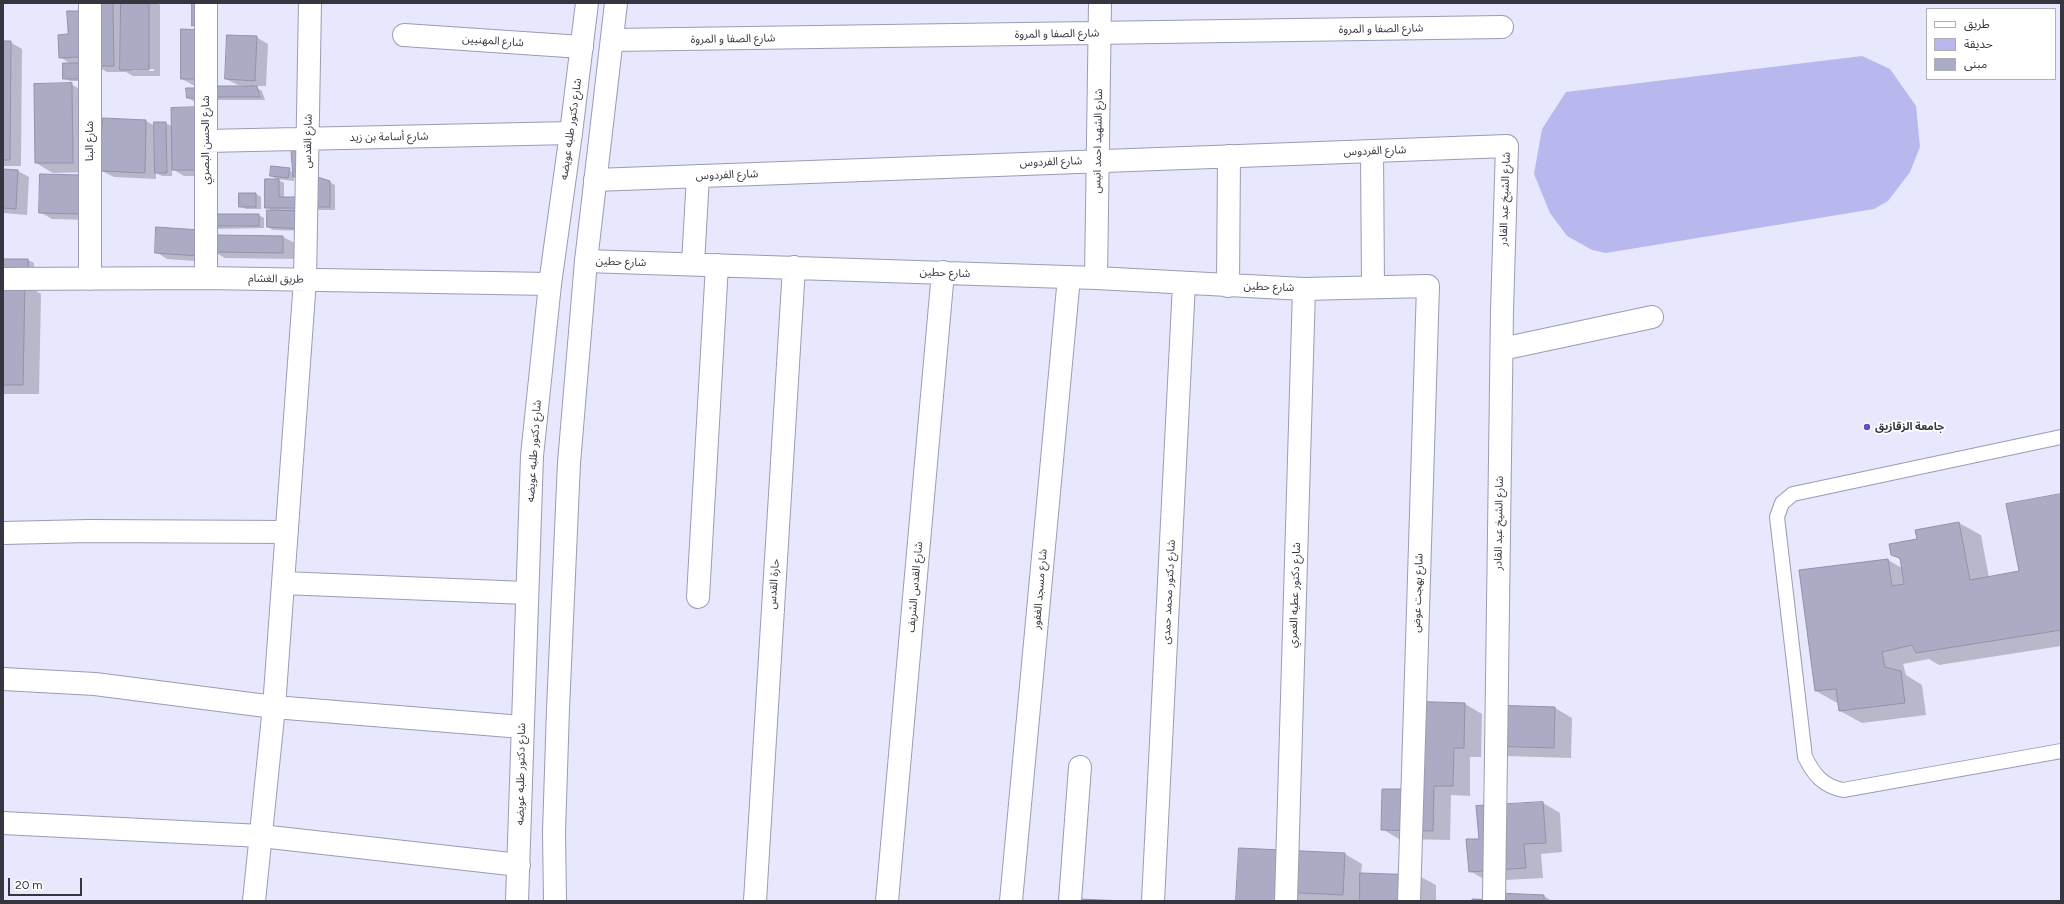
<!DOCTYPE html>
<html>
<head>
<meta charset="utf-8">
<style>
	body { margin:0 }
	#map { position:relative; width:2064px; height:904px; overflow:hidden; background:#e7e7fd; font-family:Figtree,"Noto Sans Arabic",sans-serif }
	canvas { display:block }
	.frame { position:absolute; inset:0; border:4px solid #363641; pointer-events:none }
	.legend { position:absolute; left:1926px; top:8px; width:130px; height:72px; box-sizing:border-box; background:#fff; border:1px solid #afafb3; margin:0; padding:5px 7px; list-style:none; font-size:12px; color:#363641 }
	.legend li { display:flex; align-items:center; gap:8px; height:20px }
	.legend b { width:20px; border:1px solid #afafb3 }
	.scale { position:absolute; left:8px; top:878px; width:74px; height:18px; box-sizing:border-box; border:2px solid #363641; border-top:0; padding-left:5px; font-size:12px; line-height:14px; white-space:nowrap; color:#363641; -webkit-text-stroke:3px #fff; paint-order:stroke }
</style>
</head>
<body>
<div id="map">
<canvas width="2064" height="904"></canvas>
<div class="frame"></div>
<ul class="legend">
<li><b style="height:5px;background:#fff"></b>طريق</li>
<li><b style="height:11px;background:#b9b8ee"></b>حديقة</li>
<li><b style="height:11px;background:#ababc6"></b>مبنى</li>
</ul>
<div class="scale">20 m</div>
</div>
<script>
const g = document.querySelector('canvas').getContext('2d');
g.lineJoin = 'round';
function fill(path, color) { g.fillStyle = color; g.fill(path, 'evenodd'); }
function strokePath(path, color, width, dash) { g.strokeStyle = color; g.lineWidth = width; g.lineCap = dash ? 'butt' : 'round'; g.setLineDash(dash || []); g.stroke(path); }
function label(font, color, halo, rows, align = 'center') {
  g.font = font + ' Figtree,"Noto Sans Arabic",sans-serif'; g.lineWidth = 3.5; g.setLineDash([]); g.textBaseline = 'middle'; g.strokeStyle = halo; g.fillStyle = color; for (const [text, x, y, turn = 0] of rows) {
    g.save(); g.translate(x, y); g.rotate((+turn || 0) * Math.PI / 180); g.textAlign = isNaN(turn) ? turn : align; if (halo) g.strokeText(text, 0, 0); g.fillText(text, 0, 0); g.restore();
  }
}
const green = new Path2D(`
	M 1862,56 L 1890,69 L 1916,106 L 1920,147 L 1910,172 L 1888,201 L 1874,209 L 1606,253 L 1592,250 L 1567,236 L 1550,213 L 1534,174 L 1542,129 L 1566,92 Z`);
const shadow = new Path2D(`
	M 95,3 L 157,3 L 160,5 L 160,76 L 133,76 L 126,72 L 107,72 L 96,66 ZM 132,69 L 154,69 L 154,71 L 132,71 Z
	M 68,12 L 85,81 L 70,81 L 64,78 L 71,64 L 60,57 L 69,35 Z
	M 202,31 L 213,85 L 193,85 L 182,79 Z
	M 256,37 L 268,44 L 266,86 L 254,86 L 262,91 L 265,100 L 218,100 L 212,97 L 248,87 L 248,86 L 238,85 L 226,79 Z
	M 3,42 L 10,42 L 22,49 L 21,166 L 3,166 Z
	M 71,84 L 88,94 L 90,172 L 53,173 L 36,163 Z
	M 187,89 L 207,100 L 193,101 L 188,98 Z
	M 104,119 L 146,121 L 155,126 L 165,123 L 172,126 L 213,176 L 184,176 L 172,169 L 172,176 L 162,176 L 156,173 L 156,179 L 114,177 L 102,171 Z
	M 289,169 L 299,180 L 294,177 L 294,181 L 277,179 L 271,176 Z
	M 3,170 L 18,171 L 29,177 L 27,215 L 3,213 Z
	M 81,176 L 92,220 L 52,219 L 40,212 Z
	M 278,180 L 284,183 L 284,198 L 302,198 L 307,231 L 273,230 L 268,227 L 273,211 L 266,207 Z
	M 329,182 L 335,185 L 335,210 L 318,210 L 312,207 Z
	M 256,194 L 261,197 L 261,209 L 246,209 L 240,206 Z
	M 259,215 L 264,218 L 264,228 L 217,229 L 211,226 Z
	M 199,231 L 209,262 L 167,259 L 156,252 Z
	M 214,236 L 283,237 L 295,243 L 294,259 L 225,258 L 214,252 Z
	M 3,260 L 28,260 L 34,263 L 34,277 Z
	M 3,284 L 24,284 L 41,294 L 39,394 L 4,394 L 3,398 Z
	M 2061,495 L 2061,646 L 1939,665 L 1929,659 L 1903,664 L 1906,675 L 1922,685 L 1926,715 L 1862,723 L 1840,711 L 1839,704 L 1816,691 L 1801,570 L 1888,560 L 1902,568 L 1901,560 L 1892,554 L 1918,540 L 1959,523 L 1981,535 L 1989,578 L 2020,572 Z
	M 1465,704 L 1482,714 L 1481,757 L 1470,757 L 1470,796 L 1451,795 L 1450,840 L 1399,839 L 1382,829 L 1404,790 Z
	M 1555,708 L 1572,718 L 1571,758 L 1505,756 L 1488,746 Z
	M 1543,803 L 1560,813 L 1562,852 L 1541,854 L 1543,878 L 1487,881 L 1470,871 L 1480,840 Z
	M 1345,854 L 1362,864 L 1361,874 L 1419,876 L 1436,885 L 1436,901 L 1237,901 Z
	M 1499,894 L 1544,896 L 1552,901 L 1499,901 Z`);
const building = new Path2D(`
	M 94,3 L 113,3 L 114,66 L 95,66 Z
	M 121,3 L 149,3 L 149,70 L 120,70 Z
	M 192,3 L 203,3 L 203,22 L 192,26 Z
	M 67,11 L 79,11 L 81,57 L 59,58 L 58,35 L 68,34 Z
	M 181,29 L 202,30 L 202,79 L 181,79 Z
	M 227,35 L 257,36 L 255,81 L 225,79 Z
	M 3,41 L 11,41 L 10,160 L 3,160 Z
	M 63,63 L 79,63 L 80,79 L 63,79 Z
	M 72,83 L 73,163 L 35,163 L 34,84 Z
	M 211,86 L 257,86 L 260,97 L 211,97 Z
	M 186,88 L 202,88 L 202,98 L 187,98 Z
	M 200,107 L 202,170 L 172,170 L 171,108 Z
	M 103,118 L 146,120 L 145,173 L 101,171 Z
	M 154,122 L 166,122 L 167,173 L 155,173 Z
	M 302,149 L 303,177 L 293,177 L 291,150 Z
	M 271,166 L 290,168 L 288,178 L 270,176 Z
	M 3,169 L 18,170 L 16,209 L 3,208 Z
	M 40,174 L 81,175 L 80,214 L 39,213 Z
	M 311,175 L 330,181 L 330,207 L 311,207 Z
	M 265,179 L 279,179 L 279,197 L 303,197 L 303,208 L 265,208 Z
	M 239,193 L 256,193 L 256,207 L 239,207 Z
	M 267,210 L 302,211 L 302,229 L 267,227 Z
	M 210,214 L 259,214 L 259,226 L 210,226 Z
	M 156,227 L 200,230 L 198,256 L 155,253 Z
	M 213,235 L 283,236 L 283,253 L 213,252 Z
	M 3,259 L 28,259 L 29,274 L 3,274 Z
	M 3,283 L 25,283 L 23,385 L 3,385 Z
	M 2061,494 L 2061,630 L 1916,653 L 1912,645 L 1882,652 L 1885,667 L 1901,671 L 1905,703 L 1839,711 L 1836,689 L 1815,691 L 1799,570 L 1888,559 L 1892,586 L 1904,584 L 1900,558 L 1891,555 L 1889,544 L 1917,539 L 1915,530 L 1959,522 L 1970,580 L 2019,571 L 2006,504 Z
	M 1405,701 L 1465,703 L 1464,748 L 1454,748 L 1453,786 L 1434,786 L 1433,831 L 1381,830 L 1382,789 L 1403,789 Z
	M 1487,705 L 1555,707 L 1554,748 L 1487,746 Z
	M 1543,802 L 1546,843 L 1524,844 L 1526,868 L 1469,872 L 1466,839 L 1479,839 L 1476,806 Z
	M 1239,848 L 1345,853 L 1343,895 L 1281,892 L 1281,901 L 1236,901 Z
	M 1360,873 L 1420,875 L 1419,901 L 1360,901 Z
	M 1498,893 L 1544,895 L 1544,901 L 1472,901 L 1472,899 L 1498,900 Z
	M 1079,899 L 1124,901 L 1078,901 Z`);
const service = new Path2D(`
	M 2061,437 L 1793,494 L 1782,503 L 1777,517 L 1805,757 C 1814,775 1823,786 1843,790 L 2061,751`);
const minor = new Path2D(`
	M 90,3 L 90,279
	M 206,3 L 206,278
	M 404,35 L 582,47
	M 612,40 L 1502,27
	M 206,141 L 571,133
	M 1372,151 L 1373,287
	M 595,180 L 1507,146 L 1502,311 L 1494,901
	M 586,261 L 1096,278 L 1304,289 L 1428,286 L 1409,901
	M 693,264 L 698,176
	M 1096,278 L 1100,3
	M 3,279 L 206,278 L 550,284
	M 1228,286 L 1229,156
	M 1502,349 L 1652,317
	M 3,533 L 89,531 L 287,532
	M 283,583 L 526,593
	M 698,597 L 717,265
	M 3,679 L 95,684 L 274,707 L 522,727
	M 3,823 L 261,836 L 519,865
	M 254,901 L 274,707 L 305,280 L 310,3
	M 755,901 L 794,267
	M 887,901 L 943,272
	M 1011,901 L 1069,277
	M 1070,901 L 1080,767
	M 1153,901 L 1184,283
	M 1286,901 L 1304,289`);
const tertiary = new Path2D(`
	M 517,901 L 532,456 L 550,284 L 571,133 L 587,3
	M 555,901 L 554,832 L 558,709 L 569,463 L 586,261 L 616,3`);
const markers = [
	[1867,427,4,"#624ec7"]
];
const streetNames = [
	["شارع الصفا و المروة",1381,29,-1],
	["شارع الصفا و المروة",1057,34,-1],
	["شارع الصفا و المروة",733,39,-1],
	["شارع المهنيين",493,41,4],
	["شارع دكتور طلبه عويضه",571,129,-82],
	["شارع أسامة بن زيد",389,137,-1],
	["شارع الحسن البصري",206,140,-90],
	["شارع البنا",90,141,-90],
	["شارع القدس",308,141,-89],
	["شارع الشهيد احمد انيس",1098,141,-89],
	["شارع الفردوس",1375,151,-2],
	["شارع الفردوس",1051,162,-2],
	["شارع الفردوس",727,175,-2],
	["شارع الشيخ عبد القادر",1505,199,-88],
	["شارع حطين",621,262,2],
	["شارع حطين",945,273,2],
	["طريق الغشام",276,279,1],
	["شارع حطين",1269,287,2],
	["شارع دكتور طلبه عويضه",534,451,-86],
	["شارع الشيخ عبد القادر",1499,523,-89],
	["حارة القدس",774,584,-86],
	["شارع القدس الشريف",915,587,-85],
	["شارع مسجد الغفور",1040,589,-85],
	["شارع دكتور محمد حمدى",1169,592,-87],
	["شارع بهجت عوض",1418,593,-88],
	["شارع دكتور عطيه الغمري",1295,595,-88],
	["شارع دكتور طلبه عويضه",521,774,-89]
];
const poiNames = [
	["جامعة الزقازيق",1875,427]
];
fill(green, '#b9b8ee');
fill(shadow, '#0003');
fill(building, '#ababc6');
strokePath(building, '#9191aa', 1);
strokePath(service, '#9b9bb5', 16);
strokePath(minor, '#9b9bb5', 24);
strokePath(tertiary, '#9b9bb5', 24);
strokePath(service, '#fff', 14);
strokePath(minor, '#fff', 22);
strokePath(tertiary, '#fff', 22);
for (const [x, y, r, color] of markers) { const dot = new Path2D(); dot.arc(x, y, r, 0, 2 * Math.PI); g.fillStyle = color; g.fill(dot); strokePath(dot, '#fff', 1.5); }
label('11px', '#363641', '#fff', streetNames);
label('bold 11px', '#363641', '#fff', poiNames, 'left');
</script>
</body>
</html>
